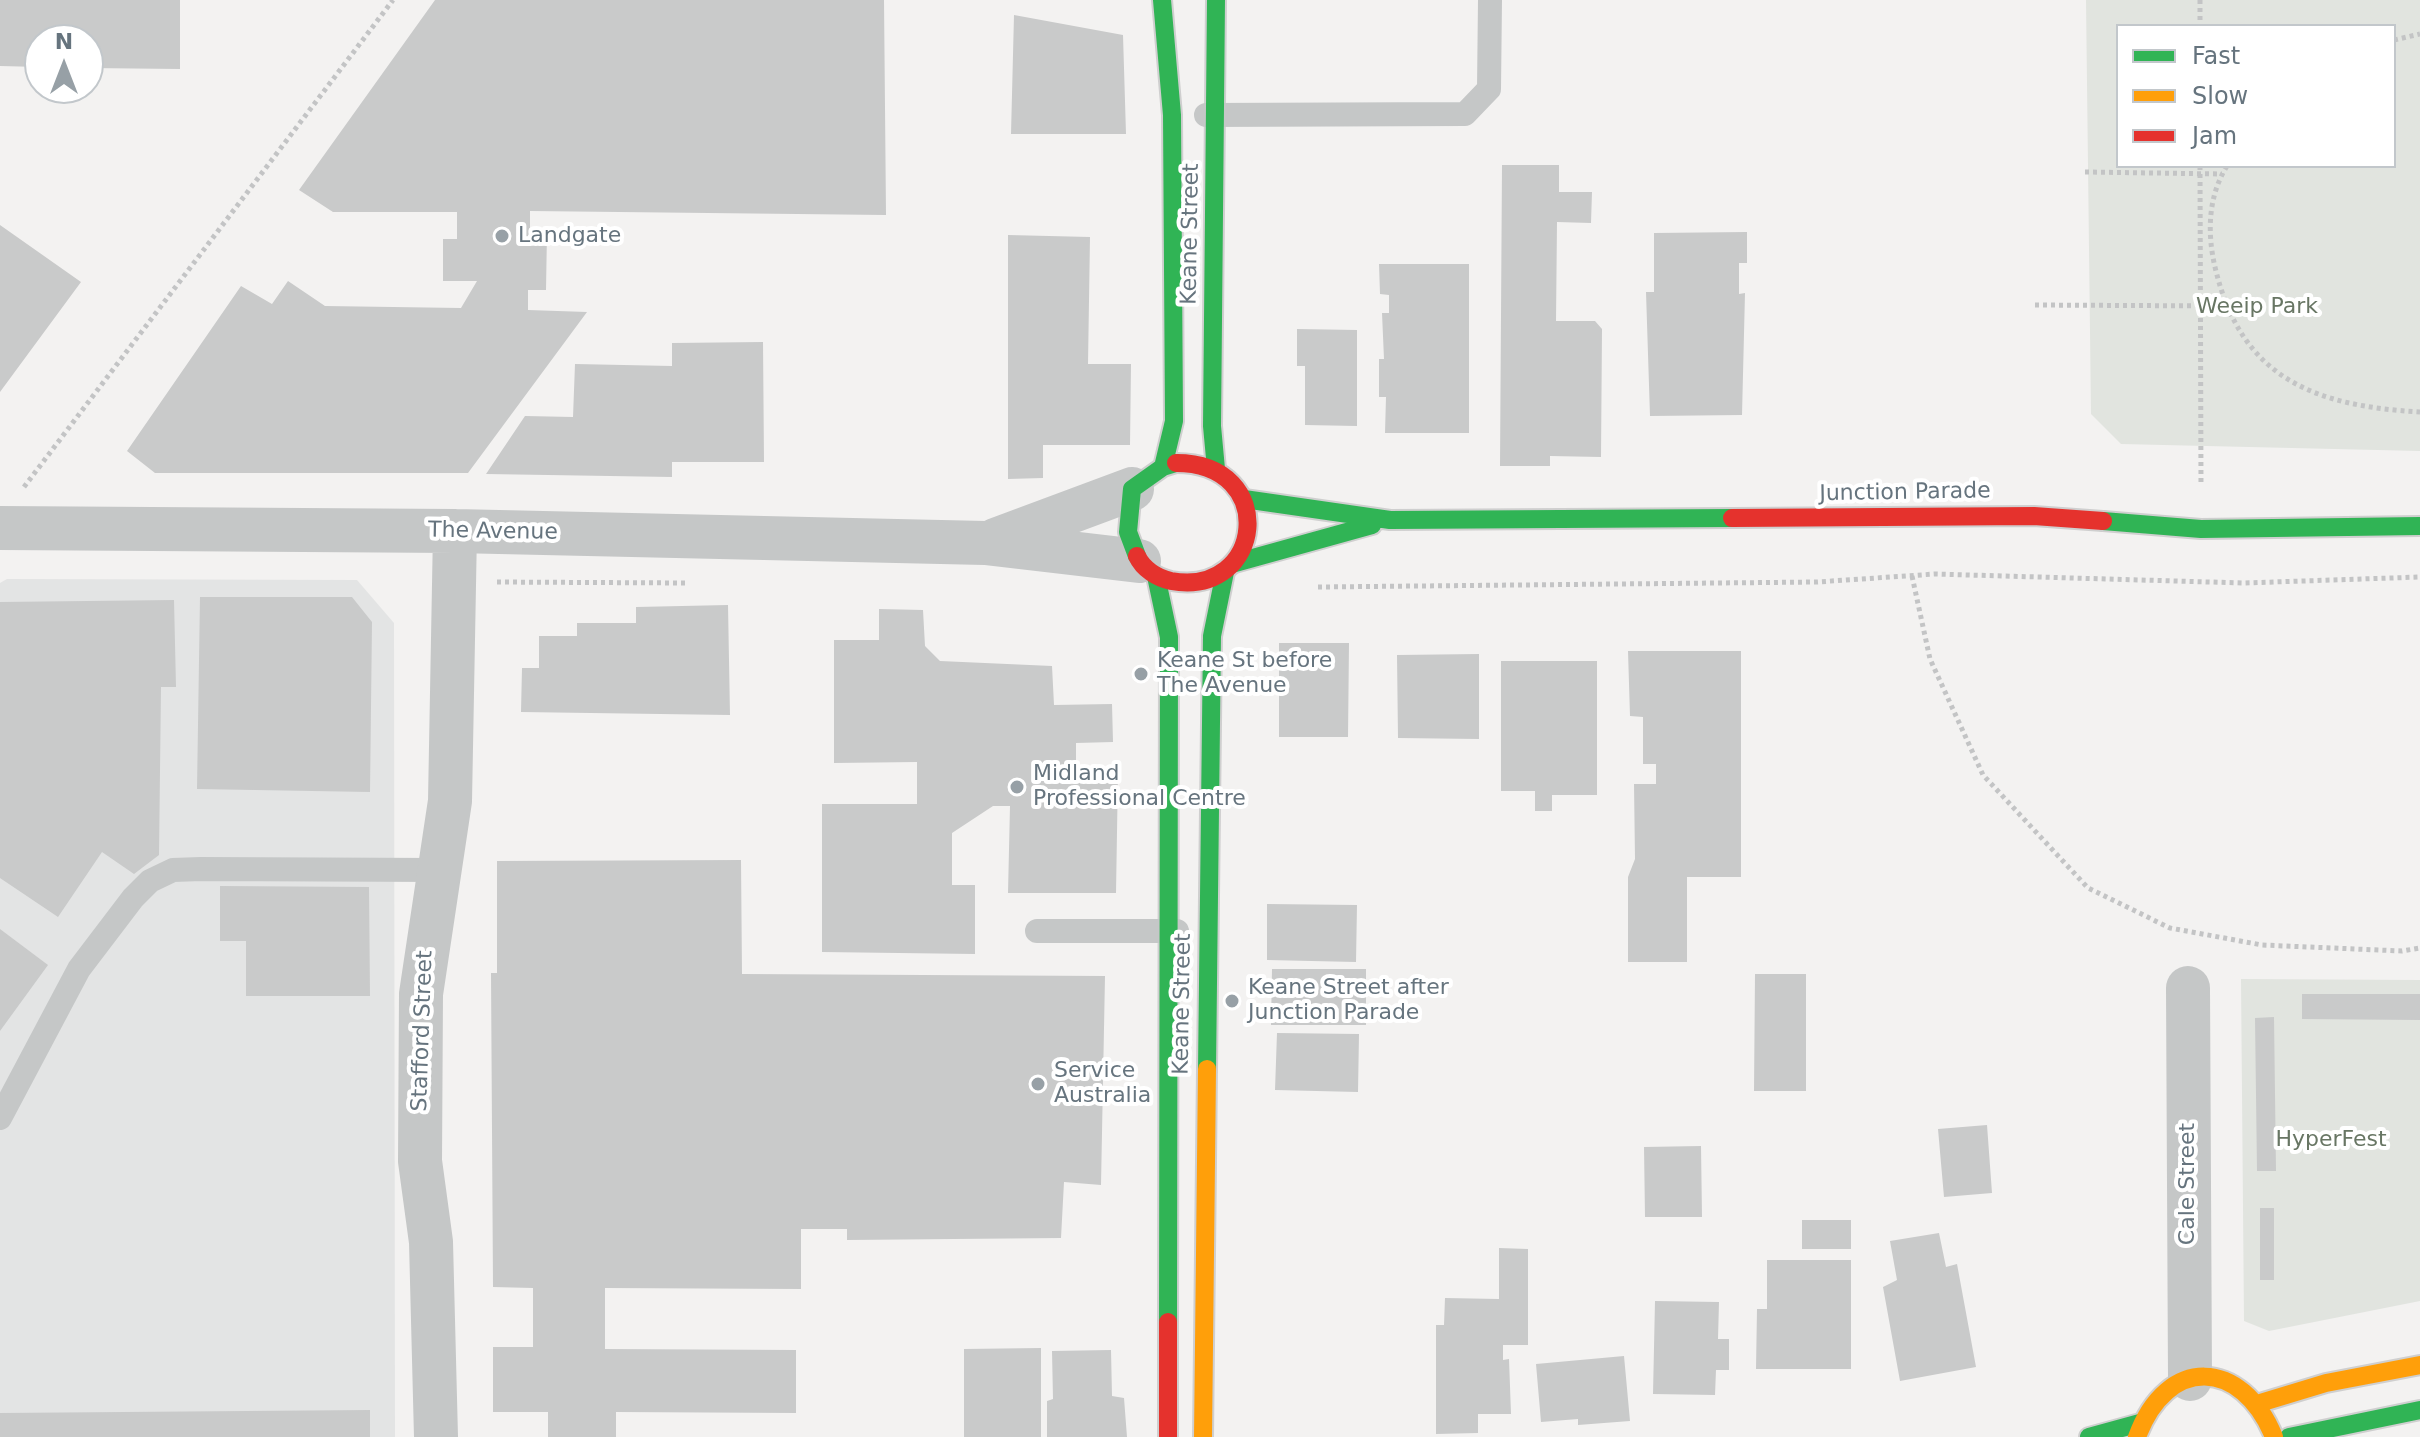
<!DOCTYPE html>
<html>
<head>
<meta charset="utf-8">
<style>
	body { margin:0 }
	#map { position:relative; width:2420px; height:1437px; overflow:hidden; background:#f3f2f1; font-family:"DejaVu Sans",sans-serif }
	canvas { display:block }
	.legend { position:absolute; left:2116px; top:24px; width:280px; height:144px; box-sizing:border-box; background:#fff; border:2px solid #c2c7cb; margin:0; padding:10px 14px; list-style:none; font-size:24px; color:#66747e }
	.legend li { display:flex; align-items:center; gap:16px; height:40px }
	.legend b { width:40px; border:2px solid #c2c7cb }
	.north { position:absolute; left:24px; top:24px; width:80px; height:80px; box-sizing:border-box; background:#fff; border:2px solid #c2c7cb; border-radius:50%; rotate:0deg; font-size:22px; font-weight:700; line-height:32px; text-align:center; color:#66747e }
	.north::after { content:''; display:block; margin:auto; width:28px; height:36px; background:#97a0a6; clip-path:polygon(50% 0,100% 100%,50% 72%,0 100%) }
</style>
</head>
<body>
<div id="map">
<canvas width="2420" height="1437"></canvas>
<ul class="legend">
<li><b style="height:10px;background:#30b455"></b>Fast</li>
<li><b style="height:10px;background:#ff9f0a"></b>Slow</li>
<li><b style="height:10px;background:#e5322d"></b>Jam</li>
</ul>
<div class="north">N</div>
</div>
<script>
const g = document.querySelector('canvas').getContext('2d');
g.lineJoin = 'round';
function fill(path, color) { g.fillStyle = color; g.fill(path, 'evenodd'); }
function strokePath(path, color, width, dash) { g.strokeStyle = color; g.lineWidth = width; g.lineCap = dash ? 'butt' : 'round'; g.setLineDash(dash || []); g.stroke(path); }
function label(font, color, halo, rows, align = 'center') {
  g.font = font + ' "DejaVu Sans",sans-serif'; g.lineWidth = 8; g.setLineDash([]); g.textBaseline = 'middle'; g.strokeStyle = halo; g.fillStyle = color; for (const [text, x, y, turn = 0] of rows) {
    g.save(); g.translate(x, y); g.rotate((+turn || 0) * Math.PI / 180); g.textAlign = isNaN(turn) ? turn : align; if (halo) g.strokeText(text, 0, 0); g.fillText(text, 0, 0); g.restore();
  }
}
const built = new Path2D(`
	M 7,579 L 357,580 L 394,623 L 395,1437 L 0,1437 L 0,583 Z`);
const green = new Path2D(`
	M 2086,0 L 2420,0 L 2420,451 L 2121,444 L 2091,414 ZM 2118,26 L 2394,26 L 2394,166 L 2118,166 Z
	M 2241,979 L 2420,980 L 2420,1301 L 2269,1331 L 2244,1321 Z`);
const building = new Path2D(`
	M 0,0 L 180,0 L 180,69 L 88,68 L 88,40 L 40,40 L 40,67 L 0,66 Z
	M 435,0 L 884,0 L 886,215 L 530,211 L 530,232 L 547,232 L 546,290 L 528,290 L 528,310 L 587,312 L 468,473 L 155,473 L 127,451 L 241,286 L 272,304 L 288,281 L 325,306 L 461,308 L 477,281 L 443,281 L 443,239 L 457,239 L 457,212 L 333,212 L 299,190 Z
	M 1014,15 L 1123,35 L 1126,134 L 1011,134 Z
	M 1502,165 L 1559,165 L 1559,192 L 1592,192 L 1591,223 L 1557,222 L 1556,321 L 1595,321 L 1602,329 L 1601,457 L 1550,456 L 1550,466 L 1500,466 Z
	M 0,225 L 81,282 L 0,392 Z
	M 1747,232 L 1747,263 L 1739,263 L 1739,294 L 1745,293 L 1742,415 L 1650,416 L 1646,292 L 1654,292 L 1654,233 Z
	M 1008,235 L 1090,237 L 1088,364 L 1131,364 L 1130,445 L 1043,445 L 1043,478 L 1008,479 Z
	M 1379,264 L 1469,264 L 1469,433 L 1385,433 L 1386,397 L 1379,397 L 1379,359 L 1384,359 L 1382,313 L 1389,313 L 1389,295 L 1380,294 Z
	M 1297,329 L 1357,330 L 1357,426 L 1305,425 L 1305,366 L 1297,366 Z
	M 763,342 L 764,462 L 672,462 L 672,477 L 486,474 L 525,416 L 573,417 L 575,364 L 672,366 L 672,343 Z
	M 200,597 L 352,597 L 372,622 L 370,792 L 197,789 Z
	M 174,600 L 176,687 L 161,687 L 159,855 L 134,874 L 102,852 L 58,917 L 0,878 L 0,602 Z
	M 728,605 L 730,715 L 521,712 L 522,668 L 539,668 L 539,636 L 577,636 L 577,623 L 636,623 L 636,607 Z
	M 879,609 L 923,610 L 925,646 L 940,661 L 1052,666 L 1054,705 L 1112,704 L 1113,742 L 1076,743 L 1076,771 L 1118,771 L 1116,893 L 1008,893 L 1010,806 L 993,806 L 952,833 L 952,885 L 975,885 L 975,954 L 822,952 L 822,804 L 917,804 L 917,762 L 834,763 L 834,640 L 879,640 Z
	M 1279,643 L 1349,643 L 1348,737 L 1279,737 Z
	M 1628,651 L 1741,651 L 1741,877 L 1687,877 L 1687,962 L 1628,962 L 1628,877 L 1635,859 L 1634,784 L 1656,784 L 1656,764 L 1643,764 L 1643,717 L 1630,716 Z
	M 1479,654 L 1479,739 L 1398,738 L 1397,655 Z
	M 1501,661 L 1597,661 L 1597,795 L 1552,795 L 1552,811 L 1535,811 L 1535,791 L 1501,791 Z
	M 741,860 L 742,974 L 1105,976 L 1101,1185 L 1064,1182 L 1061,1238 L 847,1240 L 847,1229 L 801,1229 L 801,1289 L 605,1288 L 605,1349 L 796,1350 L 796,1413 L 616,1412 L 616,1437 L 548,1437 L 548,1412 L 493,1412 L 493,1347 L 533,1347 L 533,1288 L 493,1287 L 491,973 L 497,973 L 497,861 Z
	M 220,886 L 369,887 L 370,996 L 246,996 L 246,941 L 220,941 Z
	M 1267,904 L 1357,905 L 1356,962 L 1267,960 Z
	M 0,929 L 48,965 L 0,1031 Z
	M 1272,969 L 1366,969 L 1366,1025 L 1271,1025 Z
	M 1755,974 L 1806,974 L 1806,1091 L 1754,1091 Z
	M 2302,994 L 2420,994 L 2420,1020 L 2302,1019 Z
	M 2274,1017 L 2276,1171 L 2257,1171 L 2255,1018 Z
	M 1277,1033 L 1359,1034 L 1358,1092 L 1275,1090 Z
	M 1987,1125 L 1992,1193 L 1944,1197 L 1938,1129 Z
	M 1701,1146 L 1702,1217 L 1645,1217 L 1644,1147 Z
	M 2260,1208 L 2274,1208 L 2274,1280 L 2260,1280 Z
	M 1802,1220 L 1851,1220 L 1851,1249 L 1802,1249 Z
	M 1939,1233 L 1946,1267 L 1957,1264 L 1976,1367 L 1900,1381 L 1883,1287 L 1897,1280 L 1890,1241 Z
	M 1499,1248 L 1528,1249 L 1528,1345 L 1503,1345 L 1503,1360 L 1509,1359 L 1511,1414 L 1478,1414 L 1478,1433 L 1436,1434 L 1436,1325 L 1444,1325 L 1445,1298 L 1499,1299 Z
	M 1767,1260 L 1851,1260 L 1851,1369 L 1756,1369 L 1757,1309 L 1767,1309 Z
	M 1655,1301 L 1719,1302 L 1718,1339 L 1729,1339 L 1729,1370 L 1716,1370 L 1715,1395 L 1653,1394 Z
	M 1041,1348 L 1041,1437 L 964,1437 L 964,1349 Z
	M 1111,1350 L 1112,1396 L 1124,1398 L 1127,1437 L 1047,1437 L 1047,1401 L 1053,1399 L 1052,1351 Z
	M 1624,1356 L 1630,1421 L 1578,1425 L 1578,1419 L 1541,1422 L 1536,1364 Z
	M 370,1410 L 370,1437 L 0,1437 L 0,1413 Z`);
const path = new Path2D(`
	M 2200,0 L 2200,26
	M 2394,40 L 2420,34
	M 2200,166 L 2201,485
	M 2227,166 C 2208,196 2207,233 2215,267 C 2241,379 2315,406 2420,412
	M 2085,172 L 2222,174
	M 2035,305 L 2224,306
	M 24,487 L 393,0
	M 1912,576 L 1930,659 L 1983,775 L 2088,888 L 2170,928 L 2262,945 L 2402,951 L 2420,948
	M 497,582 L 687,583
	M 1318,587 L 1817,582 L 1935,574 L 2244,583 L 2420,577`);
const lane = new Path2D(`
	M 1206,115 L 1465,114 L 1489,89 L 1490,0
	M 1037,931 L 1177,931
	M 0,1118 L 79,969 L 133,898 L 150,881 L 173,870 L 201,869 L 440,870`);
const street = new Path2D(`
	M 0,528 L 455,531 L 985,543 L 1139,561
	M 995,540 L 1132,489
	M 2188,988 L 2190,1379
	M 436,1437 L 431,1242 L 420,1161 L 421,994 L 450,801 L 455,531`);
const fast = new Path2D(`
	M 1162,0 L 1172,115 L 1174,421 L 1163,467
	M 1216,0 L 1212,426 L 1216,469
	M 1244,499 L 1390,520 L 1732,518
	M 2103,521 L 2201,529 L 2420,526
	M 1137,556 L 1128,532 L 1132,489 L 1163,467 L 1176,463
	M 1235,563 L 1372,525
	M 1156,576 L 1169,637 L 1168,1322
	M 1207,1069 L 1212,636 L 1225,572
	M 2089,1437 L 2140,1423
	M 2289,1437 L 2420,1410`);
const slow = new Path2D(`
	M 2260,1403 L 2326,1383 L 2420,1365
	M 1203,1437 L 1207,1069
	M 2137,1437 C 2167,1355 2242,1358 2274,1437`);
const jam = new Path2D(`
	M 1732,518 L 2034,516 L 2103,521
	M 1137,556 C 1143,569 1157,578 1171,581 C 1264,598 1280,463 1176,463
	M 1168,1437 L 1168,1322`);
const markers = [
	[502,236,8,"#97a0a6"],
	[1141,674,8,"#97a0a6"],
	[1017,787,8,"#97a0a6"],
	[1232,1001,8,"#97a0a6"],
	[1038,1084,8,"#97a0a6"]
];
const streetNames = [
	["Keane Street",1191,234,-89],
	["Junction Parade",1905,493,-1],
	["The Avenue",493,532,1],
	["Keane Street",1183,1004,-89],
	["Stafford Street",423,1031,-88],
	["Cale Street",2188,1184,-90]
];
const poiNames = [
	["Landgate",518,236],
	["Keane St before",1157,661],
	["The Avenue",1157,686],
	["Midland",1033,774],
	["Professional Centre",1033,799],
	["Keane Street after",1248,988],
	["Junction Parade",1248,1013],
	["Service",1054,1071],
	["Australia",1054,1096]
];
const parkNames = [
	["Weeip Park",2257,307],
	["HyperFest",2331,1140]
];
fill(built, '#e3e4e4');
fill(green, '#e1e4df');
fill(building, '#c9caca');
strokePath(fast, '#cfcfcf', 22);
strokePath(slow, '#cfcfcf', 22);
strokePath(jam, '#cfcfcf', 22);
strokePath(path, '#c3c4c5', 5, [4, 4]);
strokePath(lane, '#c5c7c7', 24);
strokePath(street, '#c5c7c7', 44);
strokePath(fast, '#30b455', 18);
strokePath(slow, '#ff9f0a', 18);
strokePath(jam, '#e5322d', 18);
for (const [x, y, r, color] of markers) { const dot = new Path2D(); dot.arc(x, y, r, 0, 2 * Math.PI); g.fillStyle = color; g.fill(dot); strokePath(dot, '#fff', 3); }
label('22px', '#66747e', '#fff', streetNames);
label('22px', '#66747e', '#fff', poiNames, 'left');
label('22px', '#687664', '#fff', parkNames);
</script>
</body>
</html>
